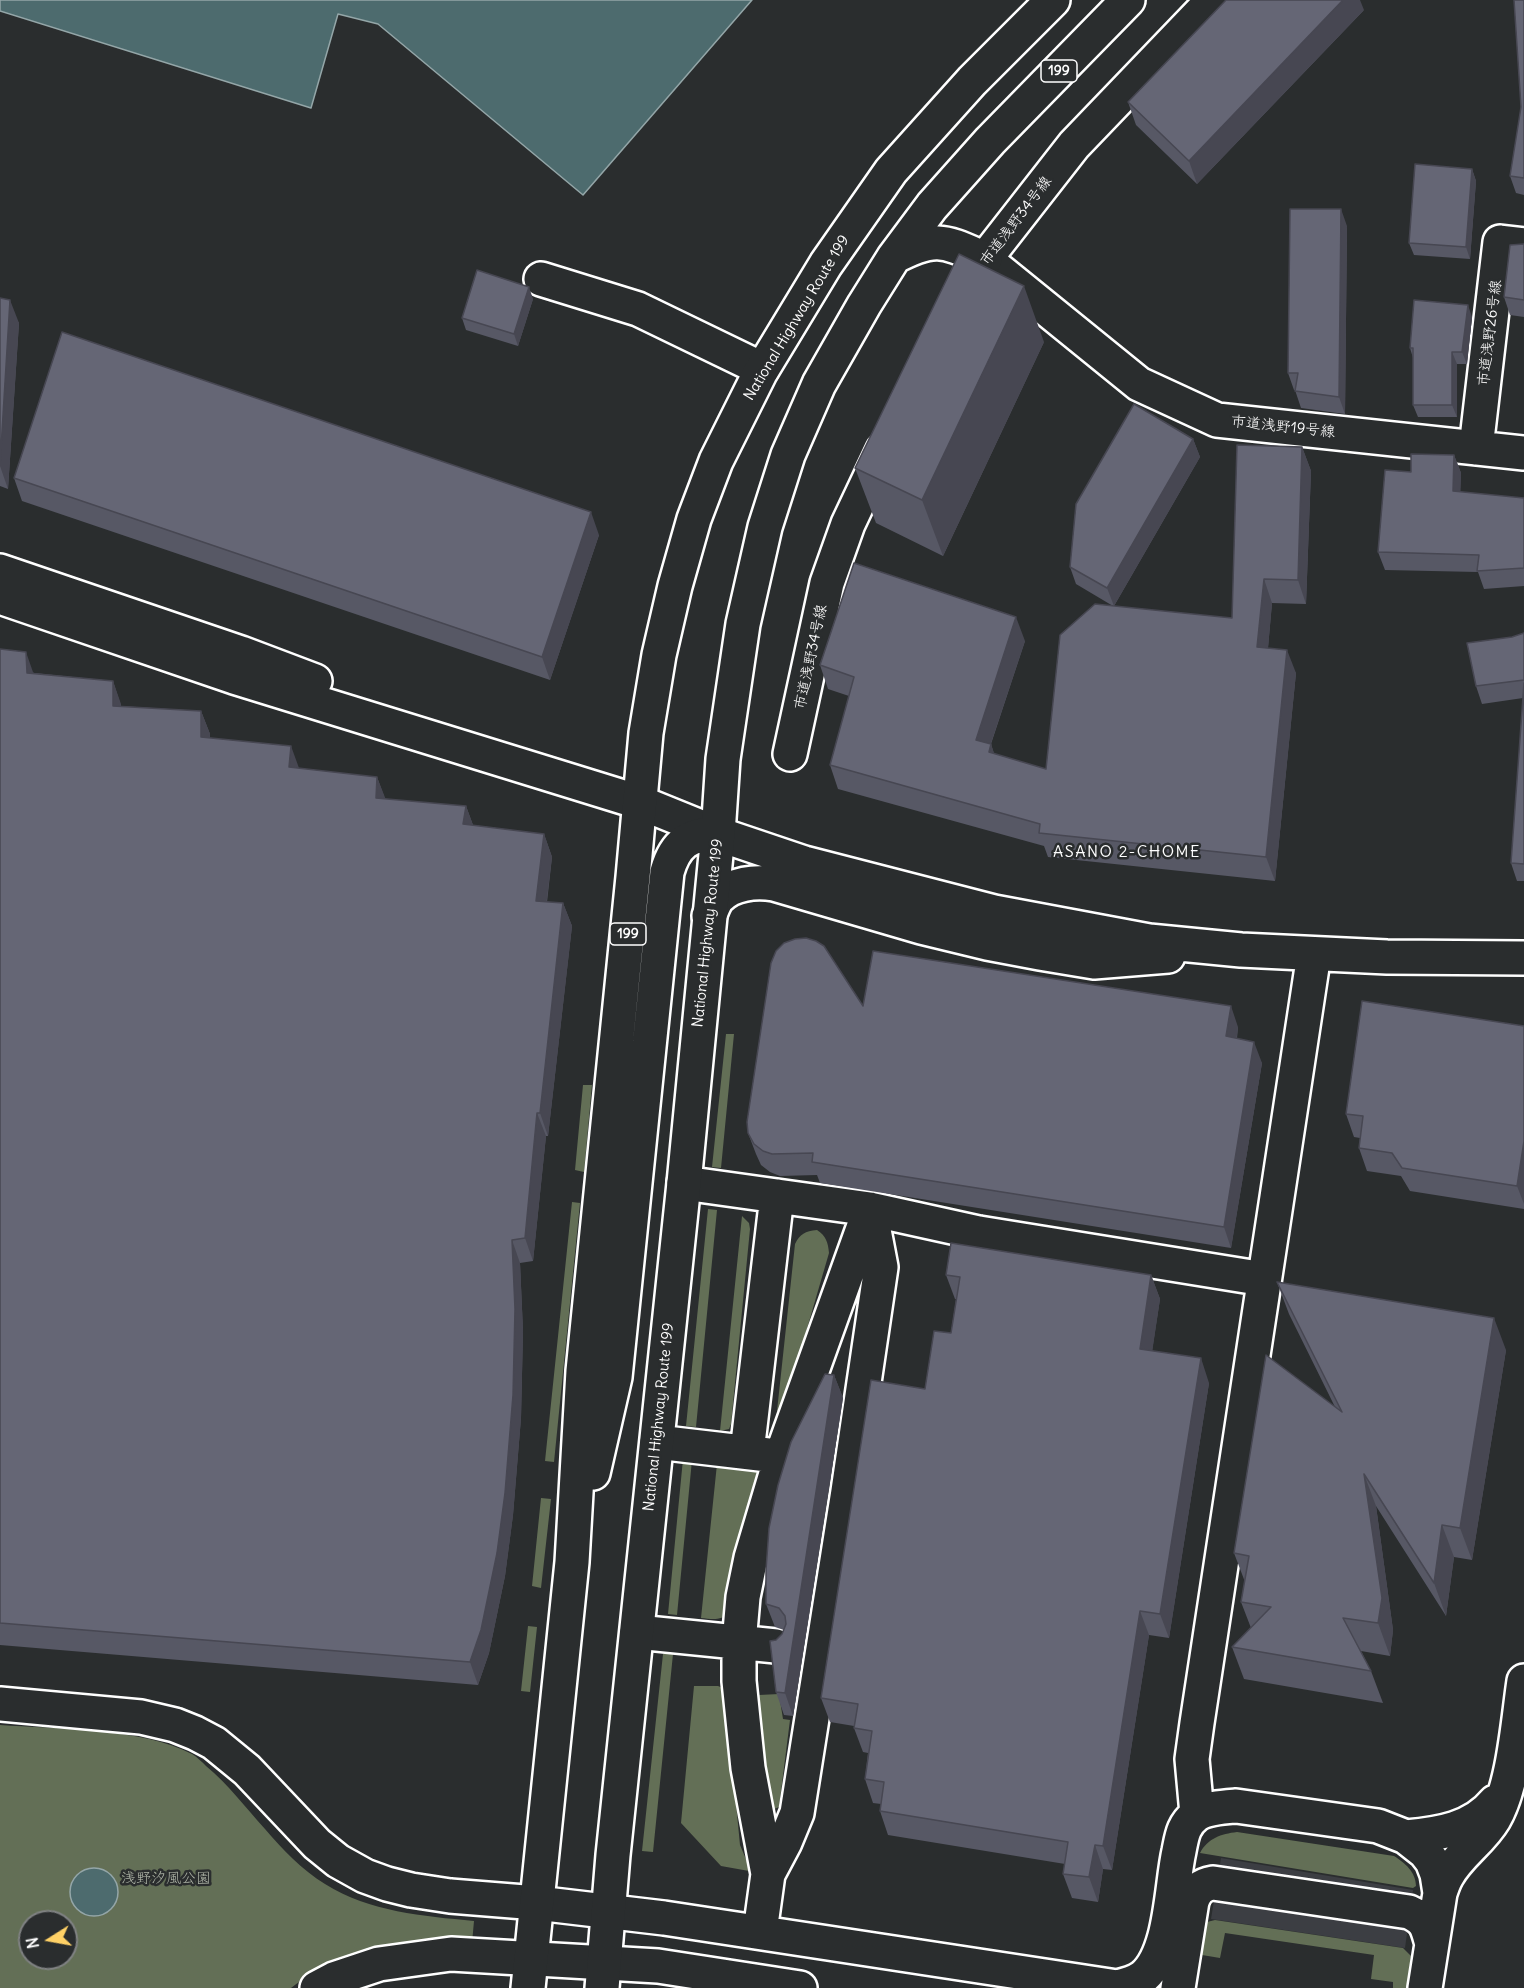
<!DOCTYPE html>
<html>
<head>
<meta charset="utf-8">
<style>
	body { margin:0 }
	#map { position:relative; width:1524px; height:1988px; overflow:hidden; background:#2a2d2e; font-family:Delius,sans-serif }
	canvas { display:block }
	.north { position:absolute; left:18px; top:1910px; width:60px; height:60px; box-sizing:border-box; background:#2a2d2e; border:2px solid #7f8182; border-radius:50%; rotate:259deg; font-size:16px; font-weight:700; line-height:24px; text-align:center; color:#fff }
	.north::after { content:''; display:block; margin:auto; width:21px; height:27px; background:#ffd166; clip-path:polygon(50% 0,100% 100%,50% 72%,0 100%) }
</style>
</head>
<body>
<div id="map">
<canvas width="1524" height="1988"></canvas>
<div class="north">N</div>
</div>
<script>
const g = document.querySelector('canvas').getContext('2d');
g.lineJoin = 'round';
function fill(path, color) { g.fillStyle = color; g.fill(path, 'evenodd'); }
function strokePath(path, color, width, dash) { g.strokeStyle = color; g.lineWidth = width; g.lineCap = dash ? 'butt' : 'round'; g.setLineDash(dash || []); g.stroke(path); }
function label(font, color, halo, rows, align = 'center') {
  g.font = font + ' Delius,"Klee One",sans-serif'; g.lineWidth = 5; g.setLineDash([]); g.textBaseline = 'middle'; g.strokeStyle = halo; g.fillStyle = color; for (const [text, x, y, turn = 0] of rows) {
    g.save(); g.translate(x, y); g.rotate((+turn || 0) * Math.PI / 180); g.textAlign = isNaN(turn) ? turn : align; if (halo) g.strokeText(text, 0, 0); g.fillText(text, 0, 0); g.restore();
  }
}
const built = new Path2D(`
	M 1221,1858 L 1413,1890 L 1405,1948 L 1211,1919 Z`);
const green = new Path2D(`
	M 726,1034 L 734,1034 L 721,1168 L 712,1167 Z
	M 583,1085 L 592,1085 L 584,1172 L 575,1170 Z
	M 572,1202 L 580,1203 L 554,1462 L 545,1461 Z
	M 708,1209 L 717,1210 L 696,1427 L 686,1426 Z
	M 742,1216 L 749,1223 L 750,1229 L 731,1424 L 729,1429 L 720,1431 Z
	M 817,1230 C 826,1236 828,1242 829,1253 L 783,1411 L 777,1411 L 795,1244 C 800,1234 805,1231 817,1230 Z
	M 683,1459 L 692,1460 L 677,1615 L 668,1614 Z
	M 717,1464 L 758,1469 L 762,1474 L 729,1613 C 721,1621 712,1619 701,1618 Z
	M 541,1498 L 551,1499 L 541,1588 L 532,1586 Z
	M 528,1626 L 537,1627 L 530,1692 L 521,1691 Z
	M 663,1654 L 673,1654 L 653,1852 L 642,1851 Z
	M 694,1686 L 718,1686 L 725,1689 L 740,1845 L 748,1864 L 749,1871 L 721,1866 L 681,1823 Z
	M 779,1694 L 783,1719 L 790,1720 L 779,1807 L 772,1810 L 763,1761 L 759,1695 Z
	M 0,1725 C 56,1729 143,1728 192,1754 C 197,1757 202,1762 206,1766 C 229,1785 245,1807 265,1829 C 282,1849 302,1870 325,1884 C 370,1912 423,1916 474,1921 L 472,1943 C 402,1948 350,1943 291,1988 L 0,1988 ZM 30,1922 L 66,1922 L 66,1958 L 30,1958 Z
	M 1237,1832 L 1394,1856 C 1405,1863 1416,1872 1416,1886 L 1413,1888 L 1200,1853 C 1208,1838 1221,1834 1237,1832 Z
	M 1215,1920 L 1403,1948 L 1411,1956 L 1407,1988 L 1393,1988 L 1393,1982 L 1371,1979 L 1374,1955 L 1225,1933 L 1220,1958 L 1196,1954 L 1203,1923 Z`);
const water = new Path2D(`
	M 0,0 L 752,0 L 583,195 L 378,24 L 338,14 L 311,108 L 0,11 Z
	M70 1892a24 24 0 1 1 48 0a24 24 0 1 1-48 0Z`);
const minor = new Path2D(`
	M 985,259 L 1139,384 L 1217,420 L 1524,453
	M 541,279 L 638,309 L 762,369
	M 971,283 L 985,259 L 1074,145 L 1213,0
	M 1476,448 L 1500,242 L 1524,245
	M 0,571 L 241,653 L 315,681
	M 0,597 L 234,677 L 639,802 L 718,834 L 804,863 L 994,912 L 1149,941 L 1241,950 L 1387,957 L 1524,958
	M 790,754 L 827,583 L 848,524 L 883,450
	M 709,916 C 712,910 714,903 718,898 C 732,883 756,881 774,884 L 921,927 L 987,943 L 1040,953 L 1094,962 L 1168,956
	M 684,1183 L 870,1209 L 979,1233 L 1264,1279
	M 657,1442 L 768,1455
	M 747,1452 L 777,1196
	M 637,1632 L 776,1646
	M 0,1704 L 141,1717 L 175,1725 L 195,1733 L 214,1743 L 247,1770 L 317,1844 L 338,1861 L 365,1876 L 387,1884 L 411,1890 L 450,1896 L 537,1903 L 664,1918 L 1117,1987 C 1126,1985 1136,1982 1143,1977 C 1172,1953 1171,1886 1179,1851 C 1182,1836 1183,1825 1196,1815 C 1206,1808 1223,1807 1236,1806 L 1378,1826 L 1406,1837 L 1425,1852 L 1432,1861 L 1437,1874 L 1440,1893 L 1425,1988
	M 1197,1814 L 1192,1759 L 1197,1723 L 1314,954
	M 1406,1837 C 1439,1834 1473,1829 1495,1802
	M 768,1874 L 785,1842 L 797,1813 L 848,1491 L 881,1267 L 870,1209
	M 1440,1893 C 1442,1887 1444,1881 1447,1876 C 1459,1854 1481,1841 1494,1819 C 1514,1785 1518,1721 1524,1681
	M 760,1932 L 768,1874 L 748,1768 L 739,1681 L 739,1643 L 743,1597 L 751,1558 L 781,1457 L 870,1209
	M 317,1988 L 334,1979 L 379,1964 L 451,1954 L 658,1966 L 800,1988
	M 1178,1988 L 1192,1901 C 1196,1890 1201,1885 1213,1883 L 1409,1912 C 1427,1920 1427,1927 1432,1944`);
const highway = new Path2D(`
	M 894,257 C 936,235 944,241 985,259
	M 593,1473 L 615,1377 L 667,872 C 675,844 689,833 718,834
	M 528,1988 L 572,1562 L 583,1371 L 633,877 L 646,733 L 659,655 L 675,586 L 694,519 L 716,461 L 760,373 L 826,264 L 891,171 L 972,81 L 1053,0
	M 602,1988 L 613,1855 L 684,1183 L 718,834 L 723,759 L 743,624 L 765,527 L 788,455 L 819,384 L 864,305 L 894,257 L 932,206 L 990,141 L 1128,0`);
const wall = new Path2D(`
	M 1524,0 L 1524,195 L 1516,193 L 1510,176 L 1521,107 Z
	M 1364,10 L 1197,184 L 1136,125 L 1128,102 Z
	M 1472,169 L 1476,181 L 1470,259 L 1414,255 L 1409,243 Z
	M 1347,226 L 1345,414 L 1301,408 L 1295,390 L 1294,390 L 1288,373 Z
	M 1524,244 L 1524,317 L 1510,315 L 1504,297 Z
	M 0,298 L 19,323 L 8,489 L 0,486 Z
	M 533,299 L 518,346 L 466,330 L 462,318 Z
	M 1472,317 L 1467,364 L 1457,364 L 1457,417 L 1418,417 L 1413,405 L 1413,358 L 1410,348 Z
	M 1044,342 L 943,556 L 876,523 L 855,468 Z
	M 1193,439 L 1200,457 L 1114,606 L 1232,618 L 1302,447 L 1311,471 L 1306,604 L 1272,603 L 1268,648 L 1296,673 L 1275,881 L 1048,857 L 1044,846 L 838,789 L 830,765 L 849,696 L 828,689 L 820,665 L 1025,641 L 991,744 L 994,754 L 1046,769 L 1113,606 L 1076,584 L 1070,567 Z
	M 1454,455 L 1461,473 L 1460,492 L 1524,498 L 1524,586 L 1484,589 L 1478,572 L 1385,570 L 1378,552 L 1411,472 Z
	M 14,478 L 599,535 L 550,680 L 22,501 Z
	M 1524,633 L 1524,881 L 1517,881 L 1511,863 L 1523,698 L 1482,704 L 1476,686 L 1512,637 Z
	M 0,649 L 34,673 L 113,681 L 121,706 L 201,711 L 210,734 L 210,738 L 299,769 L 377,777 L 385,799 L 466,806 L 473,825 L 544,834 L 552,857 L 547,902 L 563,903 L 572,926 L 548,1136 L 546,1136 L 533,1261 L 520,1263 L 523,1331 L 521,1418 L 513,1515 L 505,1576 L 489,1653 L 478,1685 L 0,1645 Z
	M 863,1006 L 1238,1027 L 1237,1038 L 1262,1063 L 1231,1248 L 820,1183 L 817,1175 L 780,1176 L 770,1172 L 761,1165 L 756,1154 L 748,1133 Z
	M 1524,1026 L 1524,1209 L 1410,1191 L 1401,1176 L 1367,1171 L 1359,1148 L 1360,1138 L 1354,1137 L 1346,1114 Z
	M 946,1275 L 1151,1275 L 1160,1299 L 1152,1351 L 1209,1383 L 1169,1638 L 1149,1635 L 1112,1870 L 1103,1869 L 1098,1902 L 1072,1898 L 1063,1874 L 1065,1864 L 888,1835 L 880,1811 L 881,1804 L 873,1803 L 865,1779 L 868,1753 L 863,1752 L 854,1728 L 854,1726 L 830,1722 L 821,1698 L 925,1389 L 951,1333 L 956,1299 L 955,1299 Z
	M 1277,1282 L 1506,1350 L 1472,1560 L 1454,1557 L 1446,1616 L 1376,1506 L 1393,1630 L 1390,1656 L 1361,1651 L 1371,1671 L 1383,1703 L 1244,1679 L 1232,1647 L 1251,1628 L 1241,1602 L 1245,1582 L 1234,1553 L 1335,1407 L 1289,1314 Z
	M 834,1375 L 843,1398 L 793,1716 L 784,1715 L 776,1692 L 776,1640 L 782,1634 L 784,1630 L 775,1627 L 766,1604 Z`);
const shadedWall = new Path2D(`
	M 1343,0 L 1360,0 L 1364,10 L 1197,184 L 1189,161 Z
	M 1472,169 L 1476,181 L 1470,259 L 1466,247 Z
	M 1341,209 L 1347,226 L 1345,414 L 1339,397 Z
	M 1024,286 L 1044,342 L 943,556 L 922,500 Z
	M 529,287 L 533,299 L 518,346 L 514,334 Z
	M 10,300 L 19,323 L 8,489 L 0,466 Z
	M 1468,305 L 1472,317 L 1467,364 L 1462,352 Z
	M 1452,352 L 1457,364 L 1457,417 L 1452,405 Z
	M 1193,439 L 1200,457 L 1114,606 L 1107,588 Z
	M 1302,447 L 1311,471 L 1306,604 L 1298,580 Z
	M 1454,455 L 1461,473 L 1460,509 L 1453,491 Z
	M 591,512 L 599,535 L 550,680 L 542,657 Z
	M 1264,579 L 1272,603 L 1266,670 L 1257,647 Z
	M 1016,617 L 1025,641 L 984,764 L 976,740 Z
	M 1287,650 L 1296,673 L 1275,881 L 1266,857 Z
	M 26,652 L 34,675 L 27,673 Z
	M 113,681 L 121,704 L 121,728 L 113,706 Z
	M 201,711 L 210,734 L 209,759 L 201,737 Z
	M 991,744 L 999,768 L 989,752 Z
	M 291,746 L 299,768 L 289,767 Z
	M 377,777 L 386,800 L 376,798 Z
	M 466,806 L 474,828 L 463,824 Z
	M 544,834 L 552,857 L 544,923 L 536,901 Z
	M 563,903 L 572,926 L 548,1136 L 540,1113 Z
	M 1231,1006 L 1238,1027 L 1234,1057 L 1226,1036 Z
	M 1254,1042 L 1262,1063 L 1231,1248 L 1224,1227 Z
	M 537,1113 L 546,1136 L 533,1261 L 525,1238 Z
	M 1524,1141 L 1524,1204 L 1517,1186 Z
	M 512,1240 L 520,1263 L 523,1331 L 521,1418 L 513,1515 L 505,1576 L 489,1653 L 478,1685 L 470,1662 Z
	M 1151,1275 L 1160,1299 L 1149,1373 L 1140,1349 Z
	M 1494,1318 L 1506,1350 L 1472,1560 L 1460,1528 Z
	M 1201,1358 L 1209,1383 L 1169,1638 L 1160,1614 Z
	M 834,1375 L 843,1398 L 793,1716 L 785,1693 Z
	M 1364,1474 L 1376,1506 L 1393,1630 L 1390,1656 L 1378,1623 Z
	M 1442,1525 L 1454,1557 L 1446,1616 L 1434,1583 Z
	M 1140,1611 L 1149,1635 L 1112,1870 L 1103,1846 Z
	M 1095,1845 L 1103,1869 L 1098,1902 L 1089,1877 Z`);
const building = new Path2D(`
	M 1226,0 L 1343,0 L 1189,161 L 1128,102 Z
	M 1514,0 L 1524,0 L 1524,178 L 1510,176 L 1521,107 Z
	M 1415,164 L 1472,169 L 1466,247 L 1409,243 Z
	M 1290,209 L 1341,209 L 1339,397 L 1295,391 L 1298,373 L 1288,373 Z
	M 1524,244 L 1524,300 L 1504,297 L 1510,245 Z
	M 959,254 L 1024,286 L 922,500 L 855,468 Z
	M 477,270 L 529,287 L 514,334 L 462,318 Z
	M 0,298 L 10,300 L 0,465 Z
	M 1414,300 L 1468,305 L 1462,352 L 1452,352 L 1452,405 L 1413,405 L 1413,348 L 1410,348 Z
	M 62,332 L 591,512 L 542,657 L 14,478 Z
	M 1134,404 L 1193,439 L 1107,588 L 1070,567 L 1076,504 Z
	M 1237,445 L 1302,447 L 1298,580 L 1264,579 L 1257,647 L 1287,650 L 1266,857 L 1039,833 L 1040,824 L 830,765 L 854,677 L 820,665 L 854,563 L 1016,617 L 976,740 L 991,744 L 989,752 L 1046,769 L 1060,635 L 1095,604 L 1232,618 Z
	M 1411,454 L 1454,455 L 1453,491 L 1524,498 L 1524,568 L 1477,571 L 1479,555 L 1378,552 L 1385,470 L 1411,472 Z
	M 1524,633 L 1524,680 L 1476,686 L 1467,643 L 1512,637 Z
	M 0,649 L 26,652 L 27,673 L 113,681 L 113,706 L 201,711 L 201,737 L 291,746 L 289,767 L 377,777 L 376,798 L 466,806 L 463,824 L 544,834 L 536,901 L 563,903 L 540,1113 L 537,1113 L 525,1238 L 512,1240 L 515,1309 L 513,1395 L 505,1493 L 497,1553 L 481,1630 L 470,1662 L 0,1623 Z
	M 1524,683 L 1524,864 L 1511,863 Z
	M 806,938 L 816,941 L 824,946 L 863,1006 L 873,951 L 1231,1006 L 1226,1036 L 1254,1042 L 1224,1227 L 812,1162 L 813,1153 L 772,1154 L 763,1151 L 754,1144 L 748,1133 L 747,1122 L 771,963 L 776,951 L 784,943 L 795,939 Z
	M 1362,1001 L 1524,1026 L 1524,1141 L 1517,1186 L 1402,1168 L 1392,1153 L 1359,1148 L 1363,1116 L 1346,1114 Z
	M 951,1243 L 1151,1275 L 1140,1349 L 1201,1358 L 1160,1614 L 1140,1611 L 1103,1846 L 1095,1845 L 1089,1877 L 1063,1874 L 1068,1842 L 880,1811 L 884,1782 L 865,1779 L 872,1731 L 854,1728 L 858,1704 L 821,1698 L 871,1380 L 925,1389 L 934,1331 L 951,1333 L 960,1277 L 946,1275 Z
	M 1277,1282 L 1494,1318 L 1460,1528 L 1442,1525 L 1434,1583 L 1364,1474 L 1382,1598 L 1378,1623 L 1343,1618 L 1371,1671 L 1232,1647 L 1271,1607 L 1241,1602 L 1249,1556 L 1234,1553 L 1266,1355 L 1342,1412 Z
	M 825,1374 L 834,1375 L 785,1693 L 776,1692 L 770,1641 L 776,1640 L 782,1634 L 786,1624 L 785,1616 L 779,1608 L 766,1604 L 766,1570 L 769,1528 L 778,1485 L 791,1442 Z`);
const shields = [
	[1059,71,36],
	[628,934,36]
];
const shieldNames = [
	["199",1059,71],
	["199",628,934]
];
const streetNames = [
	["市道浅野34号線",1016,221,-53],
	["National Highway Route 199",797,318,-59],
	["市道浅野26号線",1490,333,-83],
	["市道浅野19号線",1283,427,6],
	["市道浅野34号線",811,657,-78],
	["National Highway Route 199",708,933,-84],
	["National Highway Route 199",659,1417,-84]
];
const parkNames = [
	["浅野汐風公園",166,1879]
];
const neighbourhoodNames = [
	["ASANO 2-CHOME",1127,852]
];
fill(built, '#3c3e43');
fill(green, '#636f56');
fill(water, '#4d6b6e');
strokePath(water, '#94a6a8', 1.5);
strokePath(minor, '#fff', 38);
strokePath(highway, '#fff', 38);
strokePath(minor, '#2a2d2e', 33);
strokePath(highway, '#2a2d2e', 33);
fill(wall, '#575865');
fill(shadedWall, '#474752');
fill(building, '#656675');
strokePath(building, '#474752', 1.5);
for (const [x, y, w] of shields) { const box = new Path2D(); box.roundRect(x - w / 2, y - 11, w, 22, 4.5); g.fillStyle = '#2a2d2e'; g.fill(box); strokePath(box, '#fff', 1.5); }
label('bold 14px', '#fff', null, shieldNames);
label('15px', '#fff', '#2a2d2e', streetNames);
label('15px', '#b1b7aa', '#2a2d2e', parkNames);
g.letterSpacing = '1.5px';
label('16px', '#fff', '#2a2d2e', neighbourhoodNames);
g.letterSpacing = '0px';
</script>
</body>
</html>
